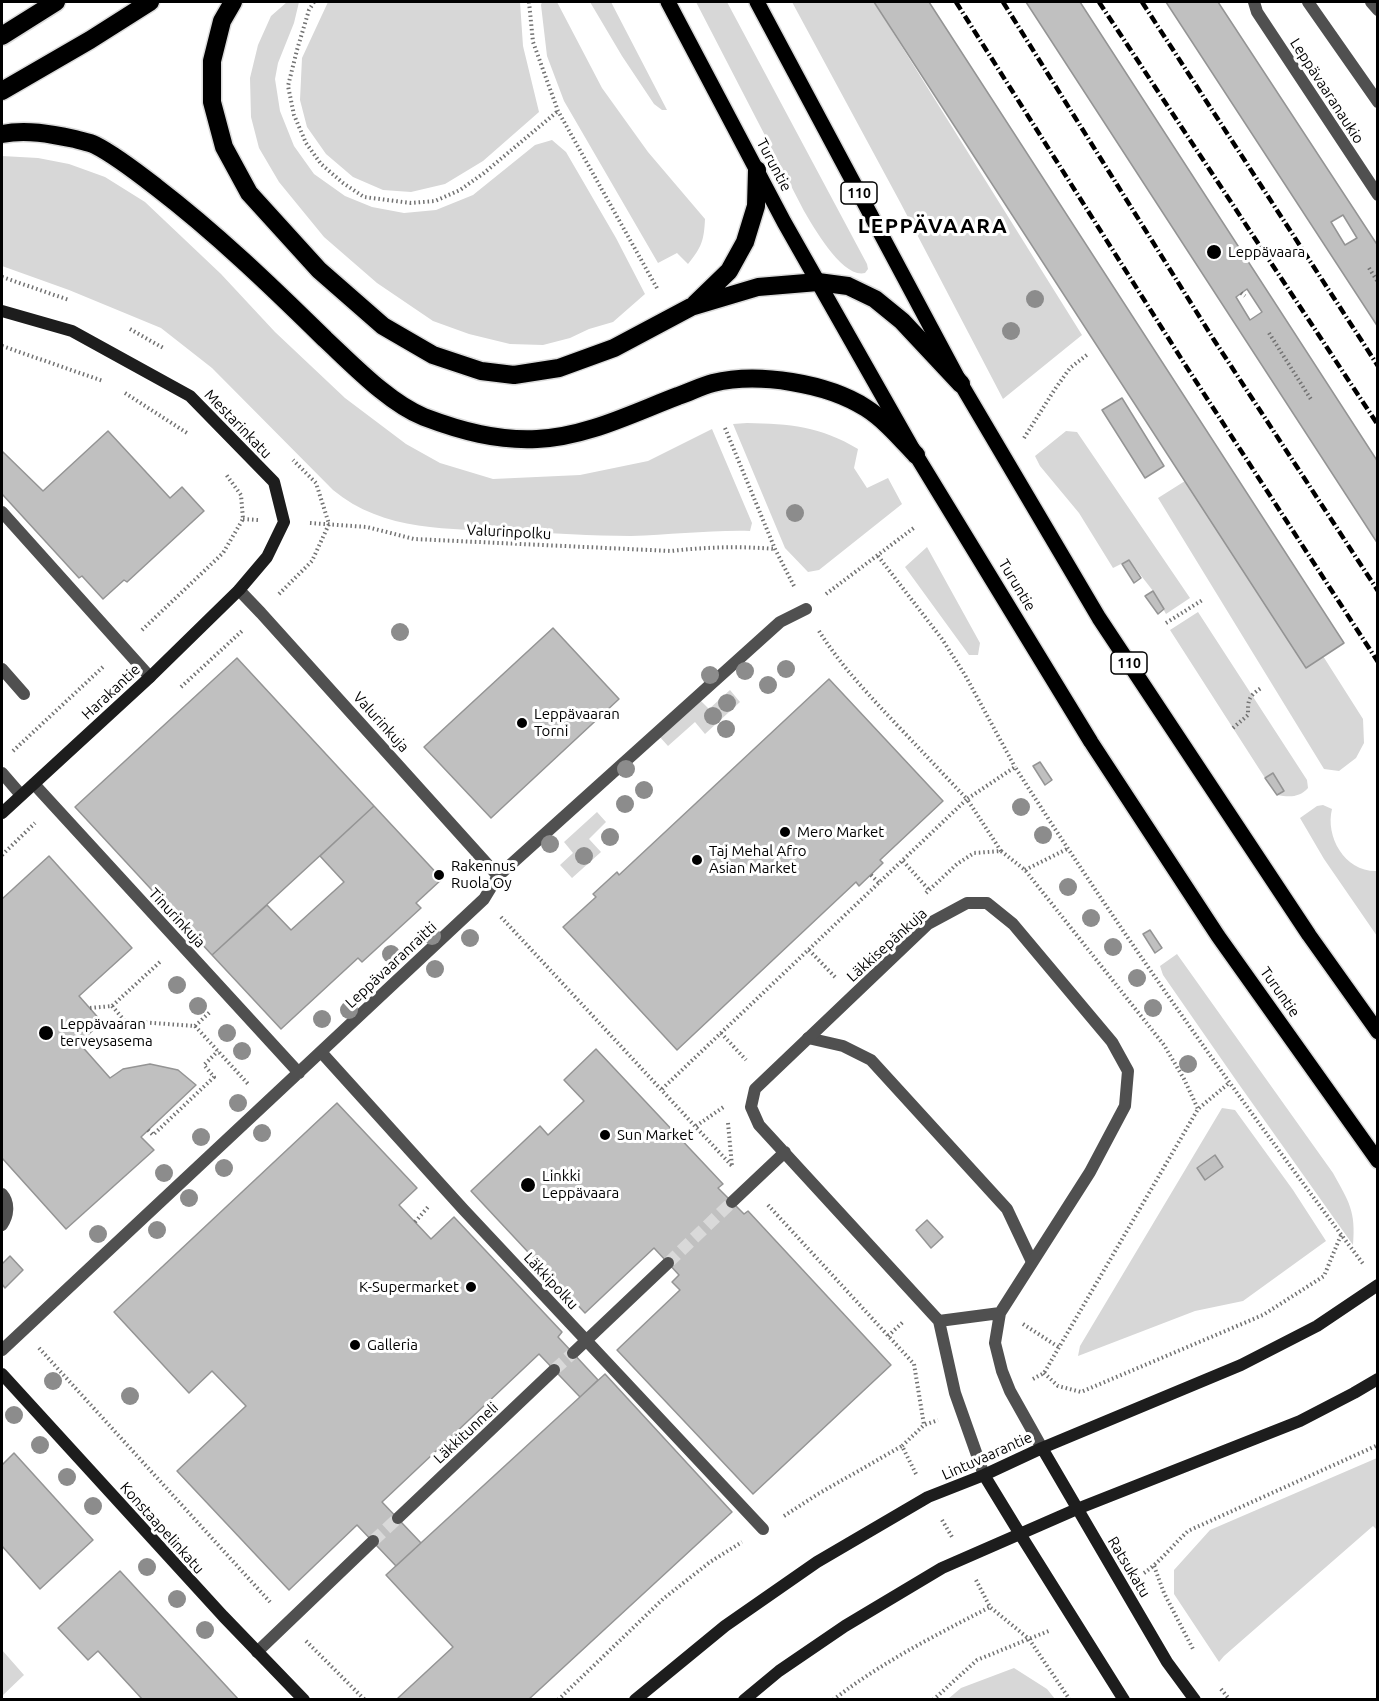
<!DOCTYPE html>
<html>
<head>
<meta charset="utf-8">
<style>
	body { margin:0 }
	#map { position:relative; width:1379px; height:1701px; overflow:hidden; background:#fff; font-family:Ubuntu,sans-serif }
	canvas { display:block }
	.frame { position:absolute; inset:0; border:3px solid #000; pointer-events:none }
</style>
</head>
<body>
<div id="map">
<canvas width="1379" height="1701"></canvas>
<div class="frame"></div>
</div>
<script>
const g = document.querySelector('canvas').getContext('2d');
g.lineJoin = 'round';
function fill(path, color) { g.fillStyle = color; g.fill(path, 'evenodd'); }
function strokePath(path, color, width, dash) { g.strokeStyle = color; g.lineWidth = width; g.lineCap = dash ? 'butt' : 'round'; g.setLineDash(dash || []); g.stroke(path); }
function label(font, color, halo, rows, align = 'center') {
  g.font = font + ' Ubuntu,sans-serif'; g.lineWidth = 6; g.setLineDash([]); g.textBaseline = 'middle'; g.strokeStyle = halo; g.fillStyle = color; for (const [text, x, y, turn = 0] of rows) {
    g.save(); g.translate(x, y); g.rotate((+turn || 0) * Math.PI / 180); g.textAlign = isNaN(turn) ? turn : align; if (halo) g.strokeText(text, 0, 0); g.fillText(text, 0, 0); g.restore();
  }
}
const green = new Path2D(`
	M 287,2 L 299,2 L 294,23 L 278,63 L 275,79 L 280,111 L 294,146 L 314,174 L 345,196 L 372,207 L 404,213 L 436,210 L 473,195 L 535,145 L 552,140 L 566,152 L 616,238 L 645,294 L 613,322 L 589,329 L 570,338 L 543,345 L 510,344 L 469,334 L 433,321 L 377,283 L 324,237 L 279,182 L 259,148 L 251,117 L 250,78 L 258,45 L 271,16 Z
	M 328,2 L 520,2 L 523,46 L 539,112 L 483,161 L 445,184 L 411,192 L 383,190 L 353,177 L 326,154 L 307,127 L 300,100 L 302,58 Z
	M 542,2 L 557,2 L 602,88 L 648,152 L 705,219 C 704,240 702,247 688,264 L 677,253 L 658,263 L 564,101 L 547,56 L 541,5 Z
	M 590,2 L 611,2 L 667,110 L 662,110 L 654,104 L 622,56 Z
	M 696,2 L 727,2 L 867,264 L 868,269 L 865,273 C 843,279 814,228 804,211 Z
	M 792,2 L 874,2 L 1082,335 L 1003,399 L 900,202 Z
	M 2,156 L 38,158 L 69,164 L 105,177 L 145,202 L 221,274 L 275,332 L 345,398 L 406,444 L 440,463 L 493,479 L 580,475 L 648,461 L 712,429 L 752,523 L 750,531 C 710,530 671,535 631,536 C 592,536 551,533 512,531 C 451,529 383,532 333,490 L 212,368 L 161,328 L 69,290 L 2,266 Z
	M 747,423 C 790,424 820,426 858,449 L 854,468 L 867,488 L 888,478 L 902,504 L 819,570 L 808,572 L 785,548 L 733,424 Z
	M 1066,431 L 1077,432 L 1190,598 L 1166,614 L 1153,591 L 1129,560 L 1113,568 L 1079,513 L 1040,466 L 1035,456 Z
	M 1185,481 L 1323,656 L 1363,719 L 1364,743 L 1356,758 L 1339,771 L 1324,769 L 1158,498 Z
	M 927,547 L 980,643 L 978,655 L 969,655 L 905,567 Z
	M 1198,612 L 1307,780 L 1308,788 C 1299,798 1289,797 1277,795 L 1284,791 L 1265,778 L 1170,630 Z
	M 730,690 L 740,702 L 705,734 L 695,722 L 668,746 L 659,736 L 699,699 L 709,709 Z
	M 1323,805 L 1332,809 C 1325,837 1345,872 1377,871 L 1377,936 L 1324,859 L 1300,818 L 1317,806 Z
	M 597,812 L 606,822 L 589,839 L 601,852 L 572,878 L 560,865 L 573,853 L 564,842 Z
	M 1177,954 L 1333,1173 C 1349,1202 1356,1211 1353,1245 L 1238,1083 L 1163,975 L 1160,966 Z
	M 1222,1108 L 1235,1110 L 1293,1190 L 1326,1241 L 1243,1301 L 1195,1311 L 1078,1356 L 1080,1346 Z
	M 1377,1458 L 1377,1530 L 1373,1526 L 1224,1656 L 1219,1662 L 1174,1594 L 1174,1570 L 1210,1530 Z
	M 2,1650 L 24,1675 L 2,1696 Z
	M 1014,1668 L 1047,1689 L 1055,1699 L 948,1699 L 961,1688 Z`);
const building = new Path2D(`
	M 874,2 L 929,2 L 1344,643 L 1306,668 Z
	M 1026,2 L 1080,2 L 1378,462 L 1378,544 Z
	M 1166,2 L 1218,2 L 1378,246 L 1378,327 Z
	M 1343,215 L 1357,238 L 1345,245 L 1331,222 Z
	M 1247,289 L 1262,312 L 1250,320 L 1236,297 Z
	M 1122,398 L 1164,466 L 1145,478 L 1102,410 Z
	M 108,431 L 170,498 L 182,487 L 204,511 L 127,582 L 124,580 L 103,599 L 82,576 L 79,578 L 2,494 L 2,455 L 3,452 L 43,491 Z
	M 1129,560 L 1141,578 L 1134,583 L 1122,564 Z
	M 1153,591 L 1164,609 L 1158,614 L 1145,596 Z
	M 553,628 L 619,699 L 491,818 L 424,747 Z
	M 237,658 L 374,806 L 212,955 L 75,807 Z
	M 829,679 L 943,801 L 880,860 L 883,863 L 859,886 L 856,882 L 677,1050 L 563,927 L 596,897 L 593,894 L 617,872 L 619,875 Z
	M 1040,762 L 1052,780 L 1045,785 L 1033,766 Z
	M 1273,773 L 1284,791 L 1277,795 L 1265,778 Z
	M 374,806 L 442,879 L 416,903 L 421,908 L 362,962 L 358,958 L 281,1029 L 212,955 L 267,905 L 291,930 L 344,882 L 320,856 Z
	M 49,856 L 132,948 L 79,996 L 102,1022 L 79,1043 L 110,1078 L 123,1069 L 150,1064 L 178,1070 L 196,1085 L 141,1137 L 154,1150 L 66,1229 L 2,1158 L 2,899 Z
	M 1150,930 L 1162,948 L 1155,953 L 1143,934 Z
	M 596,1049 L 723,1184 L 718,1188 L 744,1214 L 748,1211 L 891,1365 L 753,1494 L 617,1350 L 680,1290 L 672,1282 L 679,1275 L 668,1263 L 654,1248 L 585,1313 L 471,1191 L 540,1126 L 548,1135 L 584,1101 L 564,1080 Z
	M 337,1103 L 417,1188 L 399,1205 L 431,1239 L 454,1217 L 562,1332 L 558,1337 L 598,1380 L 580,1397 L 539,1354 L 382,1502 L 421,1543 L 396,1566 L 357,1525 L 289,1590 L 177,1471 L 246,1406 L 212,1371 L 189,1393 L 114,1312 Z
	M 1215,1155 L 1223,1167 L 1205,1180 L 1197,1168 Z
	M 927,1220 L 943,1237 L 931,1248 L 916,1230 Z
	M 10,1256 L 23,1270 L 5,1288 L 2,1284 L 2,1264 Z
	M 605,1374 L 732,1512 L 528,1700 L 399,1700 L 398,1698 L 453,1647 L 386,1575 Z
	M 14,1453 L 93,1540 L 40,1589 L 2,1546 L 2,1465 Z
	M 120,1571 L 239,1700 L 143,1700 L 98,1651 L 88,1660 L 58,1628 Z`);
const streetTunnel = new Path2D(`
	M 668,1263 L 732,1202
	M 554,1370 L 573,1353
	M 373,1541 L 398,1518`);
const path = new Path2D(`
	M 314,2 L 309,10 L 297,50 L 288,86 L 294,115 L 306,143 L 321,164 L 343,183 L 364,197 L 411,203 L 435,201 L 460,190 L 484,173 L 558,111
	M 529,2 L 533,42 L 558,111 L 658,290
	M 1369,268 L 1378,282
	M 2,277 L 69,300
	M 1241,293 L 1245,296
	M 130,329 L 165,349
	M 1269,333 L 1312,401
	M 2,346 L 103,381
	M 125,393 L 187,433
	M 725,428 L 775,549 L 794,586
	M 1024,438 L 1055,389 L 1070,368 L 1088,354
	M 243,519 L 258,520
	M 310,523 L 367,527 L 414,539 L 671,551 C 706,547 740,546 775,549
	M 878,556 L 942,639 L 965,675 L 1015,767
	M 279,594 L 312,561 L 329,524 L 316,483 L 293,460
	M 826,594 L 915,527
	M 1166,623 L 1204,599
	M 142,630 L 223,553 L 243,519 L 241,495 L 225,473
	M 819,631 C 841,666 869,695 896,724 C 920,749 943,774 967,799 L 1015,767 C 1124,938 1242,1103 1364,1265
	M 181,687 L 242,631
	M 1233,728 L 1248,715 C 1248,700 1248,697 1261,688
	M 13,751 L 104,666
	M 2,855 L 35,823
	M 903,861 L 929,890
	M 1025,870 L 1067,849
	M 871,875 L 879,883
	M 926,893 L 957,864 L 974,853 L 1001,851 L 1025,870 L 1164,1045 L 1184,1079 L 1198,1109
	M 501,917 L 732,1166
	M 809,950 L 835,977
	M 112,1006 L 125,1021 L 195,1026 L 210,1012
	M 90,1008 L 112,1006 L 161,961
	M 195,1026 L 249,1085
	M 721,1033 L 746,1060
	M 662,1089 L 967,799 L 1001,851
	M 728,1123 L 732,1166
	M 696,1126 L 725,1106
	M 148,1130 L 153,1135 L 214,1077 L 204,1065 L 218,1051
	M 768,1205 L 914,1364 L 924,1425
	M 415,1222 L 428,1207
	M 1023,1324 L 1060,1348
	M 888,1336 L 904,1321
	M 39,1348 L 270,1602
	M 1044,1373 L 1058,1386 L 1081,1392 L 1263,1315 L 1324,1276 L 1341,1235
	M 1033,1379 L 1044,1373 L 1198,1109 L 1229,1083
	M 916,1474 L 902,1446 L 924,1425 L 938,1420
	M 784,1516 L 818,1494 L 902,1446
	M 942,1520 L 952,1537
	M 1154,1566 L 1164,1593 L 1194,1651
	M 1144,1573 C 1160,1562 1174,1544 1188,1531 L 1378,1445
	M 976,1580 L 990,1607 L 1029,1639 L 1070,1700
	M 306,1641 L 365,1700
	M 1221,1689 L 1230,1700
	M 558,1700 L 663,1599 L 710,1562 L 742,1542
	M 833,1700 C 882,1662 936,1635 990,1607
	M 933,1700 L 977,1660 L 1051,1630`);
const lane = new Path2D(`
	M 2,512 L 150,677
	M 2,669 L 24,694
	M 2,773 L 21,795
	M 808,1038 L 843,1046 L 871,1060 L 1007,1209 L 1032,1262
	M 2,1194 C 10,1203 8,1216 2,1225`);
const street = new Path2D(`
	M 1254,2 L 1257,12 L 1378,195
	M 1308,2 L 1378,102
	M 1371,2 L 1378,10
	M 239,590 L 261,613 L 498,876
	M 34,784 L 299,1073
	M 321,1052 L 463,1209 L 763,1529
	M 732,1202 L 785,1152
	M 1000,1313 L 939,1321 L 759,1125 L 751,1107 L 755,1089 L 928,924 L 967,903 L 987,903 L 1013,924 L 1112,1042 L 1128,1071 L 1125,1106 L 1090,1172 L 1000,1313 L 995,1343 L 1002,1371 L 1010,1391 L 1042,1448
	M 939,1321 L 955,1393 L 984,1475
	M 2,1350 L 484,899 L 498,876 L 780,622 L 806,609
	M 573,1353 L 668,1263
	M 398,1518 L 554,1370
	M 257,1652 L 373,1541`);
const secondary = new Path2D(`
	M 2,311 L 72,331 L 190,396 L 274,482 L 284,522 L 267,557 L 239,590 L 150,677 L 2,813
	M 2,1374 L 223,1616 L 304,1700
	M 1042,1448 L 1167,1662 L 1195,1700
	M 984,1475 L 1020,1534 L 1124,1700
	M 635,1700 L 725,1626 L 817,1562 L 928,1497 L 984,1475 L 1042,1448 L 1241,1365 L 1317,1326 L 1378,1285
	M 744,1700 L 779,1671 L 845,1626 L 942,1568 L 1077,1509 L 1300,1421 L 1354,1393 L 1378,1379`);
const primary = new Path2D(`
	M 668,2 L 784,222 L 916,455 L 1091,742 L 1218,936 L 1378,1161
	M 757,2 L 961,384 L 1099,618 L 1309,935 L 1378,1032`);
const highway = new Path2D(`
	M 233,2 L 222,21 L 212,61 L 212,102 L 224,147 L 249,193 L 319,270 L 383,326 L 433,355 L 481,371 L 514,375 L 559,368 L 614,348 L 691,307 L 758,287 L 818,282 L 848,286 L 875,299 L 902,321 L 961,384
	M 2,36 L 56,2
	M 2,91 L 90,40 L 150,2
	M 2,134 C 26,129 51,134 75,139 C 81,141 89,142 95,145 C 115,155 138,173 156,187 C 216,233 271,286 325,339 C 353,365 389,403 424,417 C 461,431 498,441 537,439 C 586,437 633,413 678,396 C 690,392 701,386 713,383 C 758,372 827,383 866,408 C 885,420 901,439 916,455
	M 695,304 L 729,271 L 745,242 L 756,206 L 757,170`);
const rail = new Path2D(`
	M 956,2 L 1184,363 L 1378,662
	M 1003,2 L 1214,340 L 1378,591
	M 1099,2 L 1378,425
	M 1142,2 L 1378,366`);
const trees = [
	[1035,299],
	[1011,331],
	[795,513],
	[400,632],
	[786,669],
	[745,671],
	[710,675],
	[768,685],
	[727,703],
	[713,716],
	[726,729],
	[626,769],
	[644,790],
	[625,804],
	[1021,807],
	[1043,835],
	[610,837],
	[550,844],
	[584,856],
	[1068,887],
	[1091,918],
	[432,936],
	[470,938],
	[1113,947],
	[391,954],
	[435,969],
	[1137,978],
	[177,985],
	[198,1006],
	[1153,1008],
	[349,1010],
	[322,1019],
	[227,1033],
	[242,1051],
	[1188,1064],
	[238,1103],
	[262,1133],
	[201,1137],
	[224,1168],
	[164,1173],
	[189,1198],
	[157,1230],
	[98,1234],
	[53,1381],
	[130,1396],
	[14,1415],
	[40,1445],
	[67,1477],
	[93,1506],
	[147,1567],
	[177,1599],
	[205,1630]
];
const markers = [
	[1214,252,8,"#000"],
	[522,723,6,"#000"],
	[785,832,6,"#000"],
	[697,860,6,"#000"],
	[439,875,6,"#000"],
	[46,1033,8,"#000"],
	[605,1135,6,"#000"],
	[528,1185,8,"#000"],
	[471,1287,6,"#000"],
	[355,1345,6,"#000"]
];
const shields = [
	[859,193,36],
	[1129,663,36]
];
const shieldNames = [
	["110",859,193],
	["110",1129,663]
];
const streetNames = [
	["Leppävaaranaukio",1327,91,57],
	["Turuntie",774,165,62],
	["Mestarinkatu",238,424,46],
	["Valurinpolku",509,532,3],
	["Turuntie",1017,585,59],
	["Harakantie",111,692,-43],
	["Valurinkuja",381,722,48],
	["Tinurinkuja",177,918,47],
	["Läkkisepänkuja",887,945,-42],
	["Leppävaaranraitti",391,965,-43],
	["Turuntie",1280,992,55],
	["Läkkipolku",551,1281,47],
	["Läkkitunneli",466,1433,-43],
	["Lintuvaarantie",987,1456,-24],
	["Konstaapelinkatu",162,1528,48],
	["Ratsukatu",1129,1567,59]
];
const poiNames = [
	["Leppävaara",1228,252],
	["Leppävaaran",534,714],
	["Torni",534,731],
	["Mero Market",797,832],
	["Taj Mehal Afro",709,851],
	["Asian Market",709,868],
	["Rakennus",451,866],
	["Ruola Oy",451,883],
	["Leppävaaran",60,1024],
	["terveysasema",60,1041],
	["Sun Market",617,1135],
	["Linkki",542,1176],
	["Leppävaara",542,1193],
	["K-Supermarket",459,1287,"right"],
	["Galleria",367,1345]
];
const districtNames = [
	["LEPPÄVAARA",933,226]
];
fill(green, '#d7d7d7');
fill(building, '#c0c0c0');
strokePath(building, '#949494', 1.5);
strokePath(streetTunnel, '#d9d9d9', 12, [12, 6]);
strokePath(primary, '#dbdbdb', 18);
strokePath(highway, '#dbdbdb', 21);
strokePath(path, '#727272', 4, [1.5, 3]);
strokePath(lane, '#505050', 12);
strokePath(street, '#505050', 12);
strokePath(secondary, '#1d1d1d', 12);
strokePath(primary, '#000', 15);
strokePath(highway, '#000', 18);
strokePath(rail, '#000', 4.5, [9, 3, 1.5, 3]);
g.fillStyle = '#8c8c8c';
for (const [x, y] of trees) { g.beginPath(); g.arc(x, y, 9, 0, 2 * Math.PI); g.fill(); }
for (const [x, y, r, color] of markers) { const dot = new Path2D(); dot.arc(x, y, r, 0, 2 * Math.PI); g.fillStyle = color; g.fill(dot); strokePath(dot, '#fff', 2); }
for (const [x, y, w] of shields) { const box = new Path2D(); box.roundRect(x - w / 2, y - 11, w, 22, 4.5); g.fillStyle = '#fff'; g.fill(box); strokePath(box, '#000', 1.5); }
label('bold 14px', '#000', null, shieldNames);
label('15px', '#000', '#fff', streetNames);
label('15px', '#000', '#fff', poiNames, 'left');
g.letterSpacing = '1.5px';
label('bold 21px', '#000', '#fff', districtNames);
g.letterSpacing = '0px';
</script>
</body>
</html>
